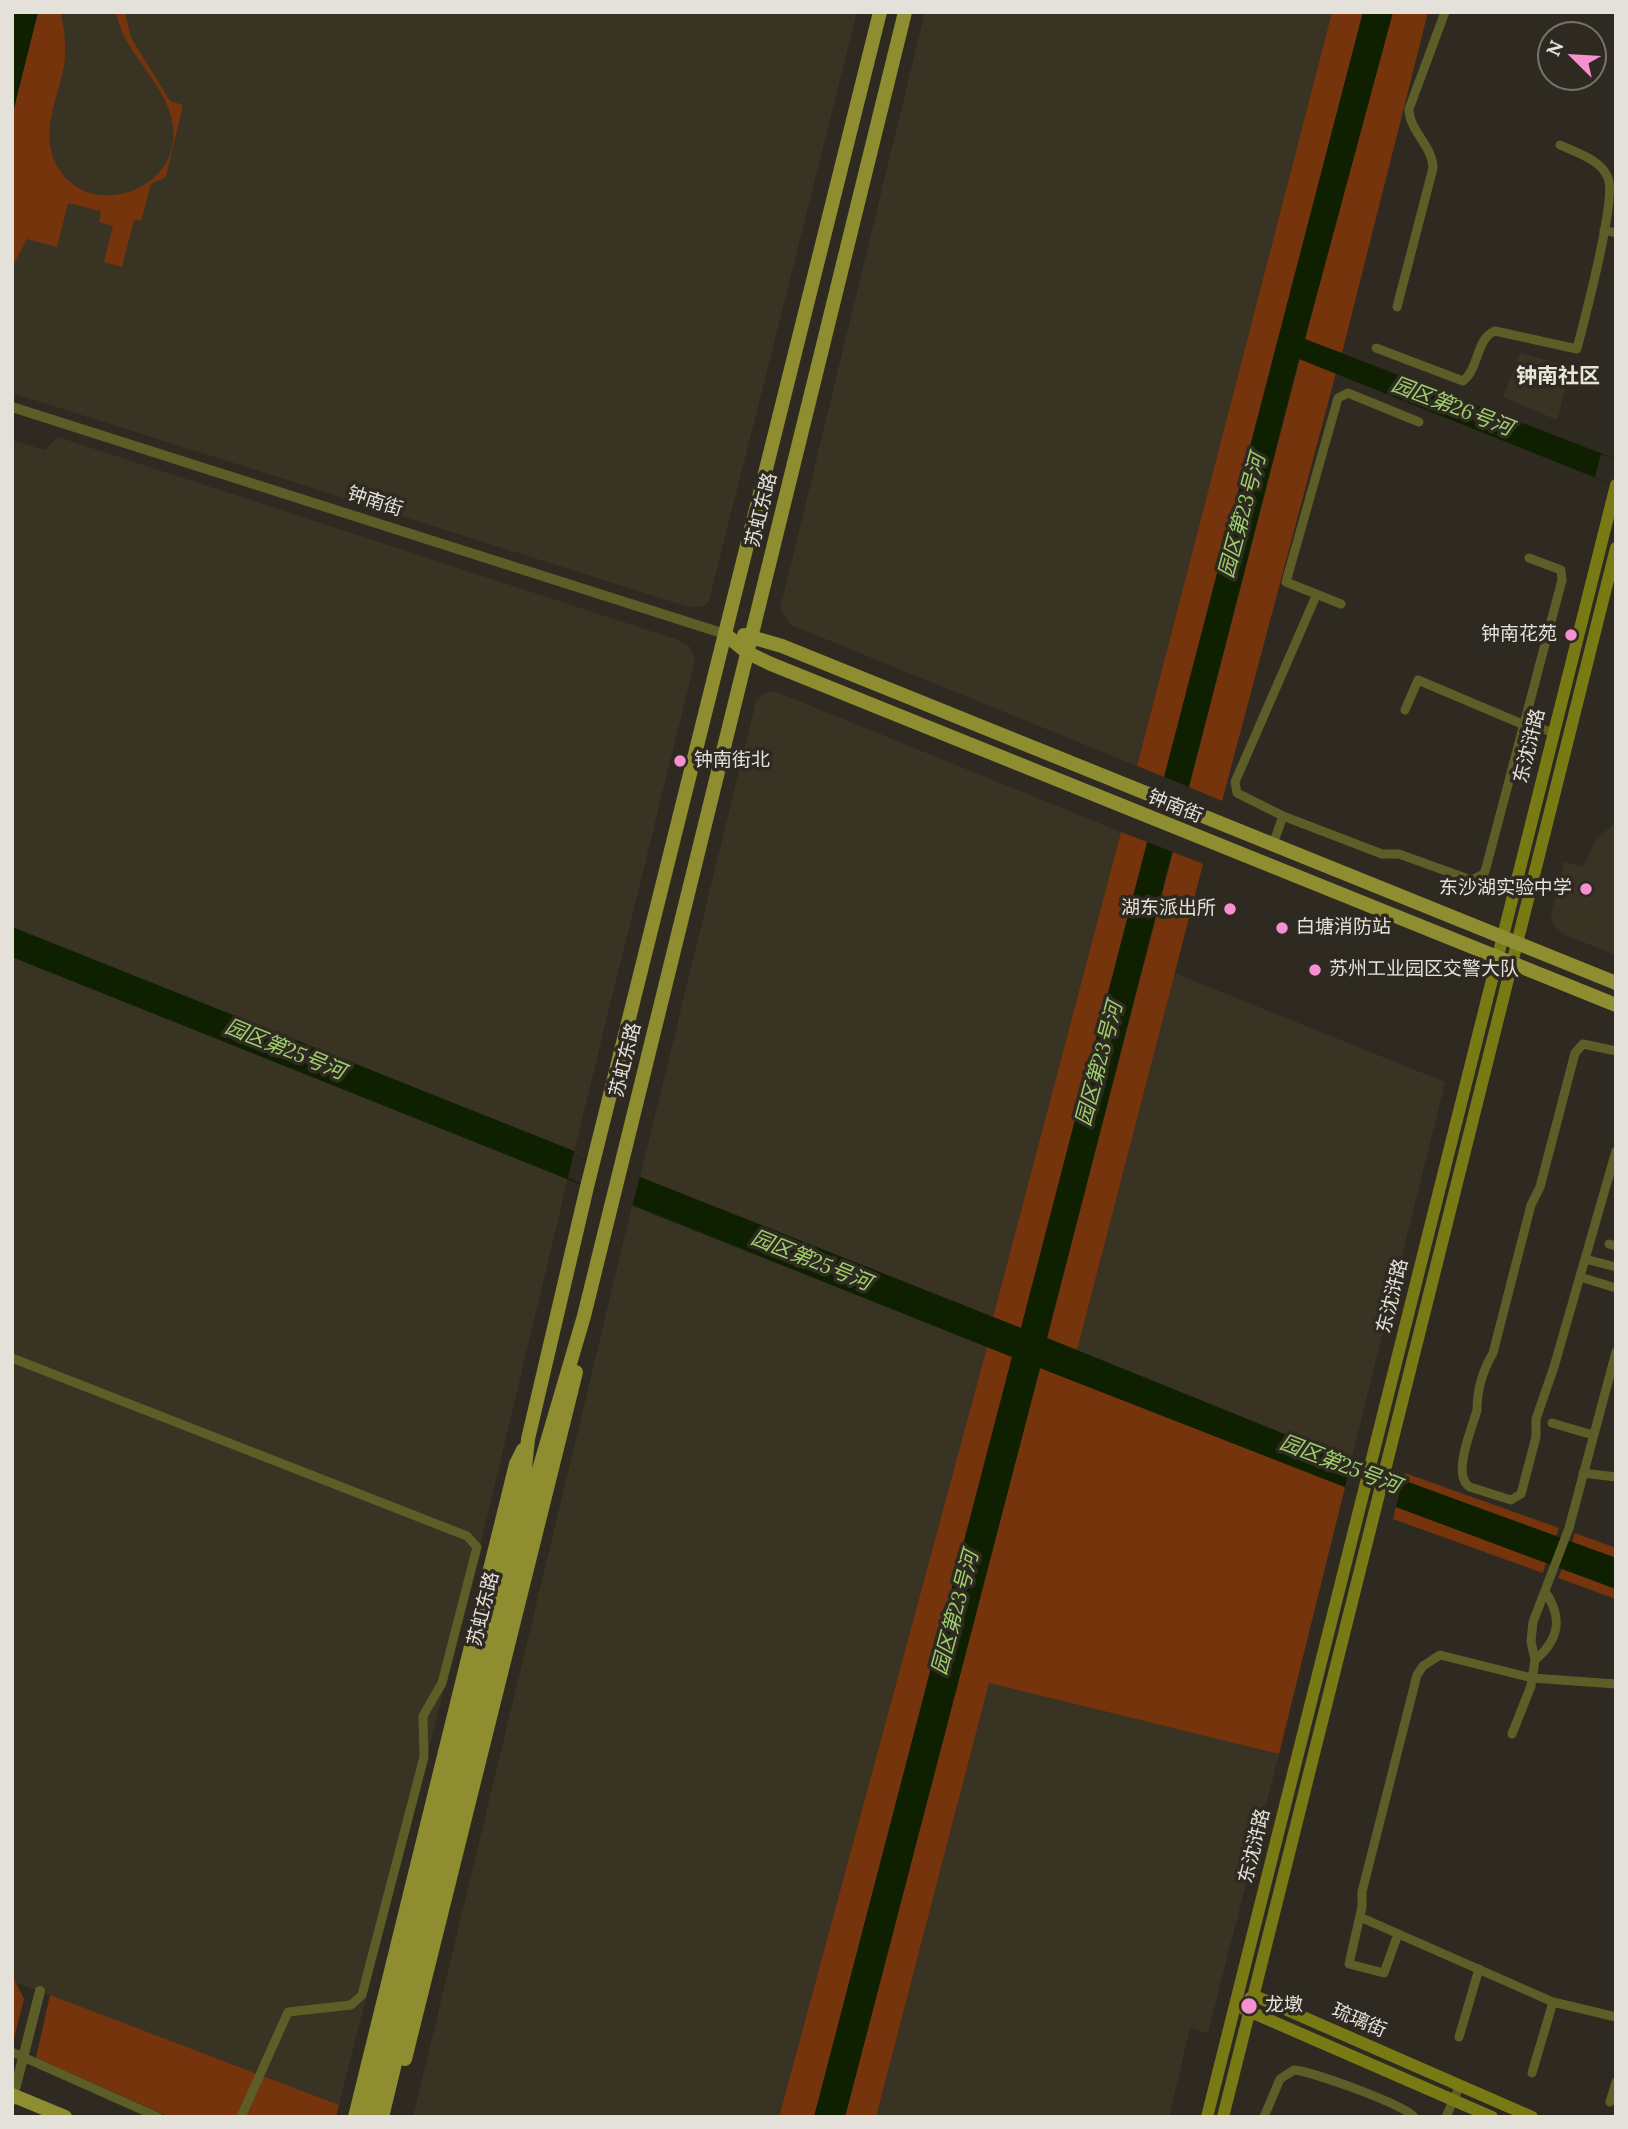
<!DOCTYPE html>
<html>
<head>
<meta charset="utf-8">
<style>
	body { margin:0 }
	#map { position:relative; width:1628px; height:2129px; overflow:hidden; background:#2e2a21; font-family:Lora,serif }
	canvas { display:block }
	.frame { position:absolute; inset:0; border:14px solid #e4e1db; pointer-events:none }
	.north { position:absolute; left:1537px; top:21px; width:70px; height:70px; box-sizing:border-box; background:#2e2a21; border:2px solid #77736b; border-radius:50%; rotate:294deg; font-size:19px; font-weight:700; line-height:28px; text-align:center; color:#e4e1db }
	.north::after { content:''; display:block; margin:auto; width:24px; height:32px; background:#f690d0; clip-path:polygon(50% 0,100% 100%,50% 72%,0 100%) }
</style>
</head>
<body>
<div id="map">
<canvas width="1628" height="2129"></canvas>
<div class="frame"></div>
<div class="north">N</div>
</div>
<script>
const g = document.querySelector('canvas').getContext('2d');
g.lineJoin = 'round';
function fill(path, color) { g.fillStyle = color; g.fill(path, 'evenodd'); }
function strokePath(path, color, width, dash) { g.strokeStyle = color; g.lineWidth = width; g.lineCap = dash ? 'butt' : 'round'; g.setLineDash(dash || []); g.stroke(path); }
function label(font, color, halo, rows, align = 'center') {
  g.font = font + ' Lora,"Noto Sans SC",serif'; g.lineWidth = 7; g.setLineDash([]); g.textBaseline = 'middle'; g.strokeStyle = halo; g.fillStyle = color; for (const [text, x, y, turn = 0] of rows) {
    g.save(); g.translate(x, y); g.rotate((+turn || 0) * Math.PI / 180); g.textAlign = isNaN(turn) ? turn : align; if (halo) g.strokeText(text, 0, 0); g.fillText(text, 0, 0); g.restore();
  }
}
const built = new Path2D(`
	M 62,12 L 857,12 L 709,601 L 704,606 L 689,607 L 12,393 L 12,208 Z
	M 925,12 L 1332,12 L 1137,766 L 791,625 L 780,609 Z
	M 1520,353 L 1571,367 L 1557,420 L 1503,397 Z
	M 58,437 L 678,640 L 690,647 L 695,661 L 574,1151 L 12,927 L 12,440 L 44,450 Z
	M 774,691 L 1121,832 L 993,1317 L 640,1177 L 756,701 L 763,694 Z
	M 1616,822 L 1616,955 L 1565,935 L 1554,926 L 1551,915 L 1564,862 L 1583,867 L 1596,840 Z
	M 12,957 L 568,1178 L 482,1538 L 339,2105 L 12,1981 Z
	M 1174,973 L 1445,1082 L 1351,1461 L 1077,1350 Z
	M 632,1206 L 987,1347 L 779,2117 L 413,2117 Z
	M 989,1683 L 1279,1754 L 1208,2033 L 1190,2028 L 1169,2117 L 876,2117 Z`);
const green = new Path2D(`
	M 38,12 L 61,14 C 64,28 66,43 65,57 C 62,93 37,130 57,166 C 89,223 182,190 173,126 C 168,84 123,54 116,12 L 125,12 L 131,38 L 170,101 L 183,105 L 166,177 L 151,184 L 141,221 L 134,220 L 122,267 L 104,262 L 113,226 L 99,222 L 101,211 L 68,203 L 57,247 L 27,239 L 12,268 L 12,116 Z
	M 1332,12 L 1363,12 L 1164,777 L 1137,766 Z
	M 1393,12 L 1428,12 L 1342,353 L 1304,339 Z
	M 1300,358 L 1336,373 L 1222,801 L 1189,787 Z
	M 1121,832 L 1147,842 L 1021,1328 L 993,1317 Z
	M 1173,852 L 1203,864 L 1077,1350 L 1047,1338 Z
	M 987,1347 L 1012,1357 L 814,2117 L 779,2117 Z
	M 1040,1368 L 1345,1487 L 1279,1754 L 989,1683 L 876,2117 L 845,2117 Z
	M 1405,1473 L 1559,1528 L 1556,1536 L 1403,1481 Z
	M 1396,1507 L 1546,1563 L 1543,1573 L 1393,1519 Z
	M 1575,1533 L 1616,1548 L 1616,1558 L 1572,1542 Z
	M 1562,1569 L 1616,1589 L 1616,1599 L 1558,1578 Z
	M 12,1975 L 24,1999 L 12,2046 Z
	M 50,1995 L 339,2105 L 336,2117 L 170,2117 L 36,2058 Z`);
const water = new Path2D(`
	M 12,12 L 38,12 L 12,116 Z
	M 1363,12 L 1393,12 L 1305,339 L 1616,459 L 1616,486 L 1299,359 L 1047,1338 L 1351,1461 L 1616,1558 L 1616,1589 L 1396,1507 L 1040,1368 L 845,2117 L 814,2117 L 1012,1357 L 12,957 L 12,927 L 574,1151 L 574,1155 L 633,1179 L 638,1181 L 640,1177 L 1021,1328 Z`);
const pier = new Path2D(`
	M 1601,454 L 1616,459 L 1616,486 L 1595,477 Z
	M 1164,777 L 1189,787 L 1173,852 L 1147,842 Z
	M 573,1155 L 639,1181 L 632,1206 L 568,1178 Z
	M 1351,1461 L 1403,1479 L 1396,1507 L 1345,1487 Z`);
const minor = new Path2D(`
	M 1604,230 L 1616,233
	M 1397,307 L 1433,168 C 1433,146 1409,131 1409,109 L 1445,12
	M 1376,348 L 1463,381 C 1479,369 1476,338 1495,331 L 1577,349 C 1584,321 1617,199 1608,178 C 1602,160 1575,152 1560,145
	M 1316,596 L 1235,782 L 1237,793 L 1283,816 L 1382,854 L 1399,854 L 1471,880 L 1484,874 L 1486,868 L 1562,580 L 1561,570 L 1529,558
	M 1341,604 L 1286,582 L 1338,398 L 1348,393 L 1419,422
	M 1405,710 L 1418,680 L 1522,724 L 1553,732
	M 1273,844 L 1283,816
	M 1616,1051 L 1583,1044 L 1575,1053 L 1540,1187 L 1531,1205 L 1493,1353 C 1483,1370 1477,1391 1477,1410 C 1472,1429 1451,1476 1470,1487 L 1511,1500 L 1521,1494 L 1536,1437 L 1536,1419 L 1554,1367 L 1616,1151
	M 1609,1244 L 1616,1246
	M 1585,1259 L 1616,1267
	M 1580,1277 L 1616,1288
	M 12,1358 L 467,1536 L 477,1547 L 442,1683 L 423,1716 L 424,1757 L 362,1995 L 351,2005 L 288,2012 L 241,2117
	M 1552,1423 L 1593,1435
	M 1583,1473 L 1616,1477
	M 1535,1660 C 1559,1640 1563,1619 1546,1593
	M 1512,1734 L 1531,1686 L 1535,1660 L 1531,1641 L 1533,1622 L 1569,1528 L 1616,1352
	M 1360,1917 L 1553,2002 L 1616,2017
	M 1398,1934 L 1384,1973 L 1349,1964 L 1362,1907 L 1362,1892 L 1417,1675 L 1423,1666 L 1440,1655 L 1532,1678 L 1616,1684
	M 1459,2037 L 1479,1969
	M 12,2052 L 158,2117
	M 1532,2073 L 1553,2002
	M 1610,2102 L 1616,2082
	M 1264,2117 L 1280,2079 L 1294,2070 C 1311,2071 1406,2105 1414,2117
	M 1446,2117 L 1460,2085`);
const tertiary = new Path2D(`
	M 12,407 L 725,634
	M 12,2101 L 40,1991`);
const secondary = new Path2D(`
	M 1250,1998 L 1255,1996 L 1532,2117
	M 1244,2009 L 1492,2117
	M 1207,2117 L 1616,485
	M 1223,2117 L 1616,548`);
const primary = new Path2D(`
	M 725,634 L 748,653 L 771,664 L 1616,1005
	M 744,635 L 782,646 L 1616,983
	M 405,2059 L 576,1372
	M 355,2117 L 516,1464 L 523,1450
	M 369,2117 L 488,1629 L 525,1468 L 528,1439 L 587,1187 L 880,12
	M 382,2117 L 537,1476 L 584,1316 L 905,12`);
const primaryBridge = new Path2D(`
	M 12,2095 L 65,2117`);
const markers = [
	[1571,635,7,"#f690d0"],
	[680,761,7,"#f690d0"],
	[1586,889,7,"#f690d0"],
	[1230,909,7,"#f690d0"],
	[1282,928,7,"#f690d0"],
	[1315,970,7,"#f690d0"],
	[1249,2006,9,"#f690d0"]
];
const streetNames = [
	["钟南街",375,502,18],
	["苏虹东路",762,510,-76],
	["东沈浒路",1530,746,-76],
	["钟南街",1175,807,22],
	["苏虹东路",626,1060,-76],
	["东沈浒路",1393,1296,-76],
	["苏虹东路",484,1609,-76],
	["东沈浒路",1255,1846,-76],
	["琉璃街",1359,2021,23]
];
const poiNames = [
	["钟南花苑",1557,635,"right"],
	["钟南街北",694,761],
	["东沙湖实验中学",1572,889,"right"],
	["湖东派出所",1216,909,"right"],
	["白塘消防站",1296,928],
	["苏州工业园区交警大队",1329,970],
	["龙墩",1265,2006]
];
const neighbourhoodNames = [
	["钟南社区",1558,377]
];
const waterNames = [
	["园区第26号河",1452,407,21],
	["园区第23号河",1243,516,-75],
	["园区第25号河",285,1050,22],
	["园区第23号河",1100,1064,-75],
	["园区第25号河",811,1261,22],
	["园区第25号河",1340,1465,21],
	["园区第23号河",956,1613,-75]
];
fill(built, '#393323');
fill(green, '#76340d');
fill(water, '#0f2000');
fill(pier, '#2e2a21');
strokePath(minor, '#5d5e27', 9);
strokePath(tertiary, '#5d5e27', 10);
strokePath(secondary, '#7a7a15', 12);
strokePath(primary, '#8e8e31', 14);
strokePath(primaryBridge, '#8e8e31', 14);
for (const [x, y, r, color] of markers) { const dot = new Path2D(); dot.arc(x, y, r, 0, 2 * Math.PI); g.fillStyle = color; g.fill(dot); strokePath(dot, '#2e2a21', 2.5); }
label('19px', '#e4e1db', '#2e2a21', streetNames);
label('19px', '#e4e1db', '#2e2a21', poiNames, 'left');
label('bold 21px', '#e8e4d8', '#2e2a21', neighbourhoodNames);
label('italic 21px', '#9fd06d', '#2e2a21', waterNames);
</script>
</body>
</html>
